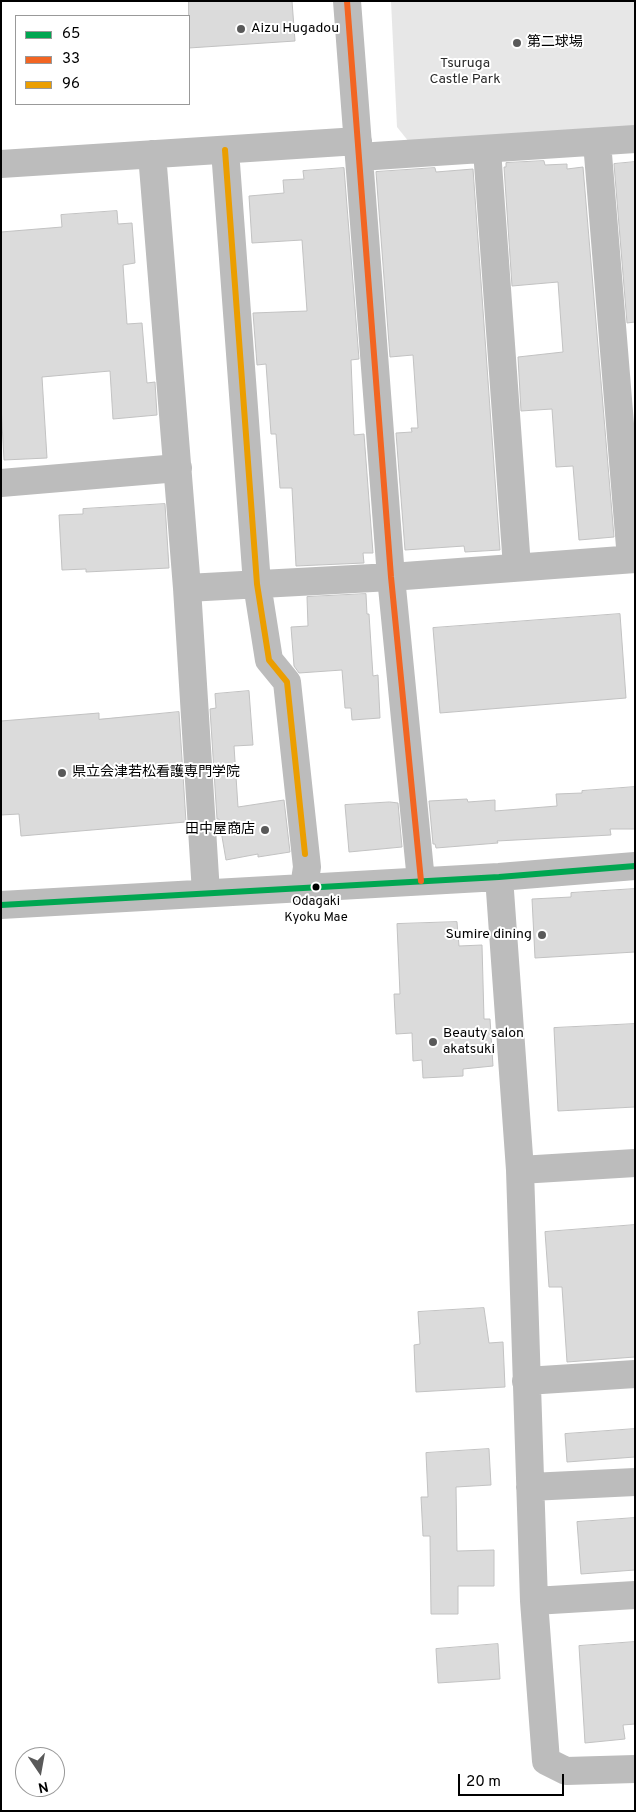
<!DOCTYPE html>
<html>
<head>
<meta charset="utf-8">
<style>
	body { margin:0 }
	#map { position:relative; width:636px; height:1812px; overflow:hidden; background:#fff; font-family:Overpass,sans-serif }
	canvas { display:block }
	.frame { position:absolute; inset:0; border:2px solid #000; pointer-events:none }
	.legend { position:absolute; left:15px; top:15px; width:175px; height:90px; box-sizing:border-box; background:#fff; border:1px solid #999; margin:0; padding:6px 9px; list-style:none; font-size:15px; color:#000 }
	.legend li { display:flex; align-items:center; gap:10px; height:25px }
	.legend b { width:25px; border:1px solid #999 }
	.north { position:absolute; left:15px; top:1747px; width:50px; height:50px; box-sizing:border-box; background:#fff; border:1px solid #999; border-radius:50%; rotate:168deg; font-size:14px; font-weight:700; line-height:20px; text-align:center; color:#000 }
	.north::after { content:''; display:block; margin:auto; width:18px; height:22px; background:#595959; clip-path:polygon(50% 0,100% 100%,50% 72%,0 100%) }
	.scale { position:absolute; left:458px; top:1774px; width:106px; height:22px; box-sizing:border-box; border:2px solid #000; border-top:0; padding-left:6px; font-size:15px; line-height:18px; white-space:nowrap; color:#000; -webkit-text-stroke:4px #fff; paint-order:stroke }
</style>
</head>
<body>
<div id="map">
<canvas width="636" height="1812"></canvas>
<div class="frame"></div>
<ul class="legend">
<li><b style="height:6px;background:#00a651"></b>65</li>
<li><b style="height:6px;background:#f26522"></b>33</li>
<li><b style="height:6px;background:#eb9e00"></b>96</li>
</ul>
<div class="north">N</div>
<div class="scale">20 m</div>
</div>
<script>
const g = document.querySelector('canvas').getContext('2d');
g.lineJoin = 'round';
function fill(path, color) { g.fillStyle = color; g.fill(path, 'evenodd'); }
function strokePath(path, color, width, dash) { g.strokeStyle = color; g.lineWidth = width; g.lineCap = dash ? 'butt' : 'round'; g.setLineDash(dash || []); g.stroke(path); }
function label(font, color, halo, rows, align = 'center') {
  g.font = font + ' Overpass,"Noto Sans JP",sans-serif'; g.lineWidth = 4; g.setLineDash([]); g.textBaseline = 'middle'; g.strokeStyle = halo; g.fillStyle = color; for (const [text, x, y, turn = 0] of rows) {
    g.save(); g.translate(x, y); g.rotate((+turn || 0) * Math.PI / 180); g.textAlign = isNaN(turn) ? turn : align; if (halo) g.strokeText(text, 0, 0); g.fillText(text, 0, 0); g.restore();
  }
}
const green = new Path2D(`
	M 391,1 L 635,1 L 635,131 L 413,147 L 397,127 Z`);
const building = new Path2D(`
	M 189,1 L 292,1 L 295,41 L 189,48 Z
	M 544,161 L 545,165 L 567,164 L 567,169 L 583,167 L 614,537 L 579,540 L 573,466 L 556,467 L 552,409 L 521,411 L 518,357 L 563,352 L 558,282 L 512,286 L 504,167 L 506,167 L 506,163 Z
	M 635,162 L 635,322 L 627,323 L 614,164 Z
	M 344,168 L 359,359 L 351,360 L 354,435 L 364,434 L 373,553 L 363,553 L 364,563 L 296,566 L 292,488 L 280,488 L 276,434 L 271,434 L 266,364 L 257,365 L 253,313 L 307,311 L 302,240 L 252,243 L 249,196 L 284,193 L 283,180 L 304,179 L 303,171 Z
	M 435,168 L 436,172 L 473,169 L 500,550 L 465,552 L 464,546 L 405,550 L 396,433 L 412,432 L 411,428 L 418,428 L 413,355 L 390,357 L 376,172 Z
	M 117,211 L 118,224 L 132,223 L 135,263 L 123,265 L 127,324 L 142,323 L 147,383 L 155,382 L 157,415 L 113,419 L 110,371 L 42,377 L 47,458 L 4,460 L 1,405 L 1,232 L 62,227 L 61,215 Z
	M 165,504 L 169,568 L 86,572 L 86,569 L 62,570 L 59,515 L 83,514 L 83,509 Z
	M 366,594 L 367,614 L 369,614 L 373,676 L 378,675 L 380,718 L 352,720 L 351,708 L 345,708 L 342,670 L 299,673 L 294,666 L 291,627 L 308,626 L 307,597 Z
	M 620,614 L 626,698 L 440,713 L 433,628 Z
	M 249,691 L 253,745 L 234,746 L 238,807 L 284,800 L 290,852 L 258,857 L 258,854 L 226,860 L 219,819 L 217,819 L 210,709 L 216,708 L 215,694 Z
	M 179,712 L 186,822 L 21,836 L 19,814 L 1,815 L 1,721 L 99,713 L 99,719 Z
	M 635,787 L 635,829 L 610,829 L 611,835 L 497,841 L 498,843 L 436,848 L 435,844 L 433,844 L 429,801 L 467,799 L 468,802 L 495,800 L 495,811 L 557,806 L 556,794 L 582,793 L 582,791 Z
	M 390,802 L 398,803 L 402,847 L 349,852 L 345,805 Z
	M 635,889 L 635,952 L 535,958 L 532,899 L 571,897 L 571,893 Z
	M 457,922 L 459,946 L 482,945 L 484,1019 L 490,1019 L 493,1066 L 463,1069 L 463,1076 L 423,1078 L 422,1060 L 413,1061 L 412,1033 L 396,1034 L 394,994 L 400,994 L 397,924 Z
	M 635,1024 L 635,1107 L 558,1111 L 554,1028 Z
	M 635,1225 L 635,1357 L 567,1362 L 562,1287 L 549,1287 L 545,1232 Z
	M 484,1308 L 489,1343 L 503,1342 L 505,1387 L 416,1392 L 414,1345 L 420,1344 L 418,1312 Z
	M 635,1429 L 635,1457 L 567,1462 L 565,1434 Z
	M 489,1449 L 491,1485 L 456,1487 L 457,1551 L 494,1550 L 494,1586 L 458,1586 L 458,1614 L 431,1614 L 430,1536 L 423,1536 L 421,1497 L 428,1497 L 426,1453 Z
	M 635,1518 L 635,1570 L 581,1574 L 577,1522 Z
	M 635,1642 L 635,1724 L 623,1725 L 625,1739 L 585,1743 L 579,1646 Z
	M 498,1644 L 500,1679 L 438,1683 L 436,1649 Z`);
const minor = new Path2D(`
	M 347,1 L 391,577 L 421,881
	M 597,142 L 631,559
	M 225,150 L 257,584 L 269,660 L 287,682 L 307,867 L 304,887
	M 487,150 L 517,567
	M 152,154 L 187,588 L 206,893
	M 359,157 L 635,139
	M 1,164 L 358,141
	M 1,483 L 178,468
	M 187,588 L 391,577 L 635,559
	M 499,877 L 520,1170 L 534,1601 L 546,1761 L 566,1771 L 635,1769
	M 1,905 L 499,877 L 635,866
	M 520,1170 L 635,1163
	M 526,1381 L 635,1374
	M 530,1487 L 635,1482
	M 534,1601 L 635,1595`);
const bus1 = new Path2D(`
	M 1,905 L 499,877 L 635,866`);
const bus2 = new Path2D(`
	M 347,1 L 391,577 L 421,881`);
const bus3 = new Path2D(`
	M 225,150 L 257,584 L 269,660 L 287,682 L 305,854`);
const markers = [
	[241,29,5,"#595959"],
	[517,43,5,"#595959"],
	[62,773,5,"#595959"],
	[265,830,5,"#595959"],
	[316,887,4.5,"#000"],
	[542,935,5,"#595959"],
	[433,1042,5,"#595959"]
];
const busNames = [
	["Odagaki",316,902],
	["Kyoku Mae",316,918]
];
const poiNames = [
	["Aizu Hugadou",251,29],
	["第二球場",527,43],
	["県立会津若松看護専門学院",72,773],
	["田中屋商店",255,830,"right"],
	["Sumire dining",532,935,"right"],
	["Beauty salon",443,1034],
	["akatsuki",443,1050]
];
const parkNames = [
	["Tsuruga",465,64],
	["Castle Park",465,80]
];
fill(green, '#e7e7e7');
fill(building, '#dbdbdb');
strokePath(building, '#c2c2c2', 1);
strokePath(minor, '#bcbcbc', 28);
strokePath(bus1, '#00a651', 6);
strokePath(bus2, '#f26522', 6);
strokePath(bus3, '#eb9e00', 6);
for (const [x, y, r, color] of markers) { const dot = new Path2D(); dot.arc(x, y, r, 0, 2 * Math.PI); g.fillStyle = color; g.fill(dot); strokePath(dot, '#fff', 2); }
label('13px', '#000', '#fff', busNames);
label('14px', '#000', '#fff', poiNames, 'left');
label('14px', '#2b2b2b', '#fff', parkNames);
</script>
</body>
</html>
